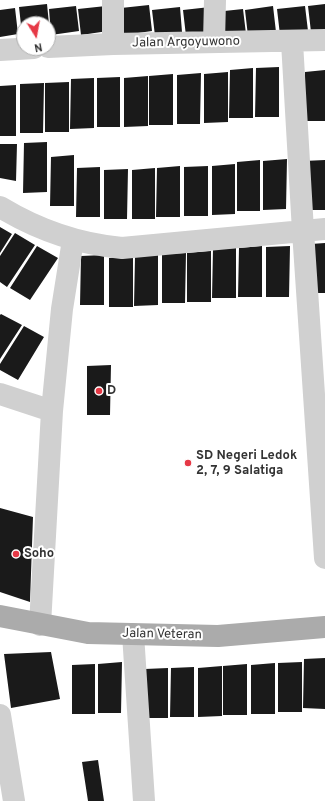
<!DOCTYPE html>
<html>
<head>
<meta charset="utf-8">
<style>
	body { margin:0 }
	#map { position:relative; width:325px; height:801px; overflow:hidden; background:#fff; font-family:Overpass,sans-serif }
	canvas { display:block }
	.north { position:absolute; left:16px; top:16px; width:40px; height:40px; box-sizing:border-box; background:#fff; border:1px solid #adadad; border-radius:50%; rotate:169deg; font-size:11px; font-weight:700; line-height:16px; text-align:center; color:#333 }
	.north::after { content:''; display:block; margin:auto; width:14px; height:18px; background:#e63946; clip-path:polygon(50% 0,100% 100%,50% 72%,0 100%) }
</style>
</head>
<body>
<div id="map">
<canvas width="325" height="801"></canvas>
<div class="north">N</div>
</div>
<script>
const g = document.querySelector('canvas').getContext('2d');
g.lineJoin = 'round';
function fill(path, color) { g.fillStyle = color; g.fill(path, 'evenodd'); }
function strokePath(path, color, width, dash) { g.strokeStyle = color; g.lineWidth = width; g.lineCap = dash ? 'butt' : 'round'; g.setLineDash(dash || []); g.stroke(path); }
function label(font, color, halo, rows, align = 'center') {
  g.font = font + ' Overpass,sans-serif'; g.lineWidth = 4; g.setLineDash([]); g.textBaseline = 'middle'; g.strokeStyle = halo; g.fillStyle = color; for (const [text, x, y, turn = 0] of rows) {
    g.save(); g.translate(x, y); g.rotate((+turn || 0) * Math.PI / 180); g.textAlign = isNaN(turn) ? turn : align; if (halo) g.strokeText(text, 0, 0); g.fillText(text, 0, 0); g.restore();
  }
}
const building = new Path2D(`
	M 47,4 L 49,24 L 24,24 L 24,33 L 22,34 L 19,7 Z
	M 325,4 L 325,30 L 311,32 L 308,6 Z
	M 149,5 L 152,31 L 124,35 L 121,8 Z
	M 76,6 L 79,31 L 51,35 L 49,9 Z
	M 106,6 L 108,31 L 81,35 L 78,9 Z
	M 273,6 L 276,32 L 248,36 L 245,10 Z
	M 305,6 L 308,31 L 280,35 L 277,9 Z
	M 180,7 L 182,32 L 155,36 L 152,10 Z
	M 210,7 L 213,32 L 186,36 L 183,10 Z
	M 15,8 L 18,34 L 0,37 L 0,10 Z
	M 243,9 L 246,34 L 218,38 L 215,12 Z
	M 279,67 L 279,117 L 255,117 L 256,68 Z
	M 253,68 L 253,118 L 229,118 L 230,70 Z
	M 325,70 L 325,121 L 305,121 L 305,72 Z
	M 228,72 L 228,122 L 204,123 L 204,74 Z
	M 201,73 L 200,124 L 177,124 L 177,75 Z
	M 173,74 L 173,125 L 149,125 L 149,76 Z
	M 148,76 L 148,126 L 124,127 L 124,78 Z
	M 120,77 L 120,127 L 97,127 L 97,78 Z
	M 94,78 L 94,128 L 70,129 L 71,79 Z
	M 69,82 L 69,132 L 45,132 L 45,83 Z
	M 44,83 L 43,133 L 20,133 L 20,84 Z
	M 16,85 L 16,136 L 0,136 L 0,86 Z
	M 47,142 L 47,192 L 23,193 L 24,143 Z
	M 0,144 L 17,144 L 16,181 L 0,178 Z
	M 74,155 L 74,206 L 50,206 L 51,157 Z
	M 287,159 L 286,209 L 263,210 L 263,161 Z
	M 260,160 L 260,211 L 237,211 L 237,162 Z
	M 325,160 L 325,210 L 304,210 L 304,161 Z
	M 235,164 L 235,214 L 212,215 L 212,166 Z
	M 180,166 L 180,217 L 156,217 L 157,168 Z
	M 208,166 L 208,216 L 184,216 L 184,167 Z
	M 100,167 L 100,217 L 76,217 L 77,168 Z
	M 155,168 L 155,219 L 132,219 L 132,170 Z
	M 128,169 L 127,219 L 104,219 L 104,170 Z
	M 0,227 L 12,234 L 0,253 Z
	M 15,233 L 35,245 L 7,287 L 0,282 L 0,256 Z
	M 325,243 L 325,293 L 311,293 L 311,244 Z
	M 37,246 L 58,258 L 30,300 L 10,288 Z
	M 262,246 L 262,297 L 238,297 L 239,248 Z
	M 290,246 L 289,297 L 266,297 L 266,247 Z
	M 236,248 L 236,298 L 212,298 L 213,249 Z
	M 211,251 L 211,302 L 187,302 L 187,253 Z
	M 186,253 L 185,303 L 162,303 L 162,254 Z
	M 104,255 L 104,305 L 80,305 L 81,256 Z
	M 158,255 L 158,305 L 134,306 L 135,257 Z
	M 133,256 L 133,307 L 109,307 L 109,258 Z
	M 1,314 L 22,325 L 0,359 L 0,315 Z
	M 24,326 L 44,337 L 18,380 L 0,370 L 0,364 Z
	M 111,365 L 110,415 L 87,415 L 87,366 Z
	M 0,508 L 33,517 L 30,602 L 0,592 Z
	M 51,652 L 60,699 L 11,708 L 4,654 Z
	M 325,658 L 325,709 L 303,708 L 304,659 Z
	M 122,662 L 121,713 L 98,713 L 98,664 Z
	M 302,662 L 302,712 L 278,712 L 278,663 Z
	M 275,663 L 275,714 L 251,714 L 251,665 Z
	M 95,664 L 95,714 L 72,714 L 72,665 Z
	M 247,664 L 247,715 L 223,715 L 223,666 Z
	M 222,666 L 222,716 L 198,717 L 198,668 Z
	M 194,667 L 194,717 L 170,717 L 171,668 Z
	M 168,668 L 168,718 L 144,718 L 145,669 Z
	M 98,760 L 104,801 L 88,801 L 82,762 Z`);
const minor = new Path2D(`
	M 214,42 L 215,0
	M 292,42 L 303,231 L 325,558
	M 113,44 L 113,0
	M 48,47 L 113,44 L 325,40
	M 0,50 L 34,48
	M 0,207 C 38,230 77,244 122,248 L 325,229
	M 0,394 L 52,411
	M 40,625 L 52,411 L 62,309 L 73,240
	M 133,634 L 144,801
	M 0,715 L 14,801`);
const major = new Path2D(`
	M 0,616 L 88,633 L 218,636 L 325,627`);
const markers = [
	[99,391,4,"#e63946"],
	[188,463,4,"#e63946"],
	[16,554,4,"#e63946"]
];
const streetNames = [
	["Jalan Argoyuwono",186,43,-1],
	["Jalan Veteran",162,635,1]
];
const poiNames = [
	["D",107,391],
	["SD Negeri Ledok",196,456],
	["2, 7, 9 Salatiga",196,471],
	["Soho",24,554]
];
fill(building, '#1a1a1a');
strokePath(minor, '#d0d0d0', 22);
strokePath(major, '#ababab', 22);
for (const [x, y, r, color] of markers) { const dot = new Path2D(); dot.arc(x, y, r, 0, 2 * Math.PI); g.fillStyle = color; g.fill(dot); strokePath(dot, '#fff', 1.5); }
label('13px', '#333', '#fff', streetNames);
label('bold 13px', '#333', '#fff', poiNames, 'left');
</script>
</body>
</html>
